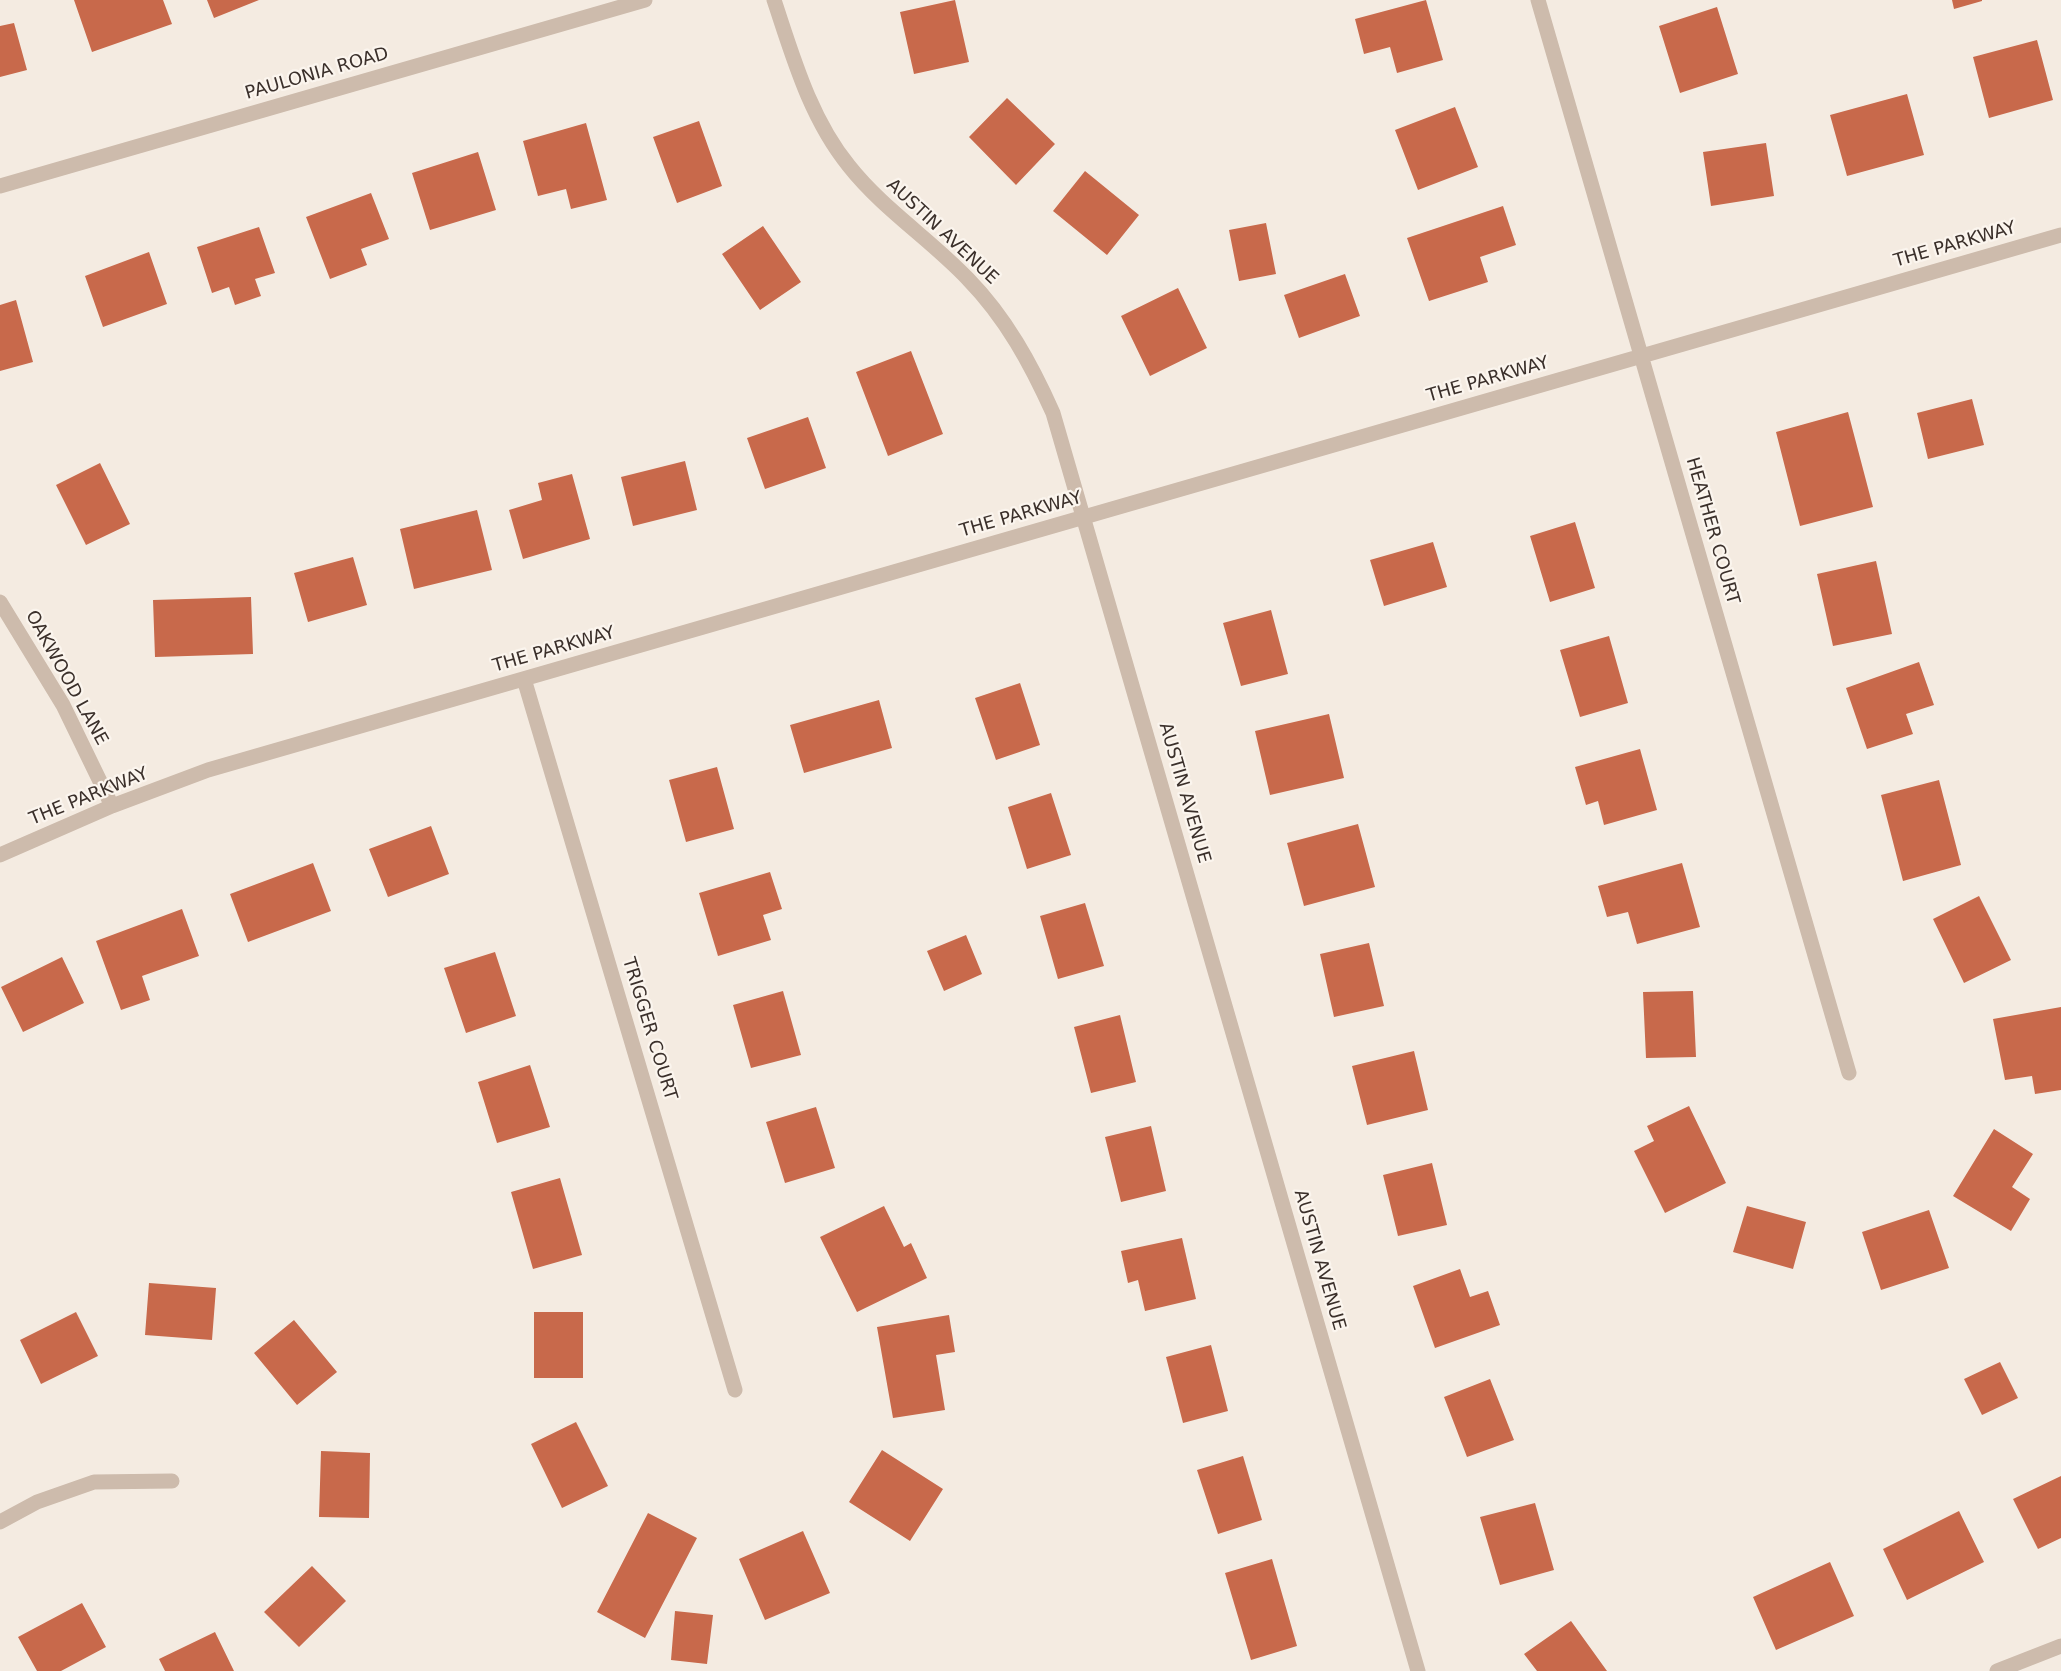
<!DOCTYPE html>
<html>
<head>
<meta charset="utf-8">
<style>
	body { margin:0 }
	canvas { display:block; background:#f4ebe1 }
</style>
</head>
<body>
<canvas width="2061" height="1671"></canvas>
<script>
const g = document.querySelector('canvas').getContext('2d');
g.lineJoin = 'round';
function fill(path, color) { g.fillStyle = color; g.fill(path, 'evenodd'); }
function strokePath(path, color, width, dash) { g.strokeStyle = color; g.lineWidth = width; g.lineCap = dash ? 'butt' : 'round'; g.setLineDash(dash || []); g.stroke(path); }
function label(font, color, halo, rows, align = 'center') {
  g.font = font + ' "DejaVu Sans",sans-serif'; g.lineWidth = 4.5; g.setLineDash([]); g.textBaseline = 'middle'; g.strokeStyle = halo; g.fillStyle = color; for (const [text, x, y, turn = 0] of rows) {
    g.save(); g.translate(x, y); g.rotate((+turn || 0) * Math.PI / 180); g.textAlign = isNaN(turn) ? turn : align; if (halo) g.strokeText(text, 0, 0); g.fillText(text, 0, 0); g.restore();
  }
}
const building = new Path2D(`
	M 74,0 L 163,0 L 172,24 L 92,52 Z
	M 207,0 L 259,0 L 214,18 Z
	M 955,0 L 969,62 L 914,74 L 900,12 Z
	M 1426,0 L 1443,60 L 1397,73 L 1390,47 L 1364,54 L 1355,19 Z
	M 1952,0 L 1982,0 L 1982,1 L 1954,9 Z
	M 1717,7 L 1738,74 L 1680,93 L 1659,26 Z
	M 14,23 L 27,70 L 0,77 L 0,26 Z
	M 2037,40 L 2053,100 L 1989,118 L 1973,57 Z
	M 1907,94 L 1924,155 L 1847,176 L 1830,115 Z
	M 1007,98 L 1055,144 L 1016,185 L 969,137 Z
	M 1455,107 L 1478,167 L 1418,190 L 1395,130 Z
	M 699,121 L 722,186 L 677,203 L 653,137 Z
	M 586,123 L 607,200 L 571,209 L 566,189 L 538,196 L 523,141 Z
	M 1766,143 L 1774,196 L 1711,206 L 1703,152 Z
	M 478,152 L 496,210 L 430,230 L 412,173 Z
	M 1085,171 L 1139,215 L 1107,255 L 1053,211 Z
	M 371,193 L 389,239 L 361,249 L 367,265 L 330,279 L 306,217 Z
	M 1503,206 L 1516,245 L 1480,257 L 1488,282 L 1429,301 L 1407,238 Z
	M 1266,223 L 1276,274 L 1239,281 L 1229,230 Z
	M 763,226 L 801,282 L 760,310 L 722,254 Z
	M 259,227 L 275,273 L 255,279 L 261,296 L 235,305 L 229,287 L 212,293 L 197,247 Z
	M 149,252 L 167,304 L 103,327 L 85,276 Z
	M 1345,274 L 1360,316 L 1299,338 L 1284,295 Z
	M 1178,288 L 1207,348 L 1150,376 L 1121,316 Z
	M 16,300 L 33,362 L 0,371 L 0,305 Z
	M 911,351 L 943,434 L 888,456 L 856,372 Z
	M 1972,399 L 1984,445 L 1928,459 L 1917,413 Z
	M 1848,412 L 1873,507 L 1800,526 L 1776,432 Z
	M 808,417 L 826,468 L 765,489 L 747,438 Z
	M 685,461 L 697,510 L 633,526 L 621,477 Z
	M 100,463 L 130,524 L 86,545 L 56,485 Z
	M 572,474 L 590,539 L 523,559 L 509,510 L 542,500 L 538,483 Z
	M 477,510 L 492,570 L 414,589 L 400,529 Z
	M 1575,522 L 1595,588 L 1550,602 L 1530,536 Z
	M 1433,542 L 1447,587 L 1384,606 L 1370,560 Z
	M 353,557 L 367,605 L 308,622 L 294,573 Z
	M 1876,561 L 1892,634 L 1833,646 L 1817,574 Z
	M 251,597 L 253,654 L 155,657 L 153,600 Z
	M 1271,610 L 1288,674 L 1241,686 L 1223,623 Z
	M 1609,636 L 1628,703 L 1580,717 L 1560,650 Z
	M 1919,662 L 1934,705 L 1906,714 L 1913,734 L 1867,749 L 1846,688 Z
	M 1020,683 L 1040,745 L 996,760 L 975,698 Z
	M 879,700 L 892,748 L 804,773 L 790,725 Z
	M 1329,714 L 1344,778 L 1270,795 L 1255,731 Z
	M 1640,749 L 1657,810 L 1604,825 L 1598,801 L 1586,805 L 1575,767 Z
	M 717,767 L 734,829 L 686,842 L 669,780 Z
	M 1939,780 L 1961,865 L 1903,881 L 1881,795 Z
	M 1051,793 L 1071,855 L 1027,869 L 1008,807 Z
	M 1358,824 L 1375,887 L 1304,906 L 1287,843 Z
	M 431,826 L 449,874 L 388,897 L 369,849 Z
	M 313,863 L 331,911 L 248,942 L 230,894 Z
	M 1682,863 L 1700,927 L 1637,944 L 1628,912 L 1607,917 L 1598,886 Z
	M 770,872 L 782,909 L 763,915 L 771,940 L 718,956 L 699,893 Z
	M 1979,896 L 2011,960 L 1964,983 L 1933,919 Z
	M 1085,903 L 1104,966 L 1058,979 L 1040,916 Z
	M 182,909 L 199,956 L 142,976 L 150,1000 L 121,1010 L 96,941 Z
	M 966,935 L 982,974 L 944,991 L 927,951 Z
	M 1369,943 L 1384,1006 L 1334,1017 L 1320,954 Z
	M 495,952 L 516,1016 L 466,1033 L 444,968 Z
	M 62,957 L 84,1003 L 23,1032 L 1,987 Z
	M 783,991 L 801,1055 L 751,1068 L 733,1005 Z
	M 1693,991 L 1696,1057 L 1646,1058 L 1643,992 Z
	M 2061,1007 L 2061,1090 L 2035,1094 L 2032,1076 L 2005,1080 L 1993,1019 Z
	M 1120,1015 L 1136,1082 L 1091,1093 L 1074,1027 Z
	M 1414,1051 L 1428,1110 L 1367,1125 L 1352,1066 Z
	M 530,1065 L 550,1127 L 497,1143 L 478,1082 Z
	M 1689,1106 L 1726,1183 L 1665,1213 L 1634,1151 L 1654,1141 L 1647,1126 Z
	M 816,1107 L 835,1168 L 785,1183 L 766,1122 Z
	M 1151,1126 L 1166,1191 L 1121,1202 L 1105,1137 Z
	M 1994,1129 L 2033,1154 L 2012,1187 L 2030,1199 L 2011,1231 L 1953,1196 Z
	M 1432,1163 L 1447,1225 L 1398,1236 L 1383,1175 Z
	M 560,1178 L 582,1255 L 533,1269 L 511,1192 Z
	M 884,1206 L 904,1247 L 911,1243 L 927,1278 L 857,1312 L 820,1237 Z
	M 1747,1206 L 1806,1222 L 1793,1269 L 1733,1252 Z
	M 1929,1210 L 1949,1268 L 1881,1290 L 1862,1232 Z
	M 1182,1238 L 1196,1299 L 1145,1311 L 1138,1280 L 1128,1283 L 1121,1251 Z
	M 1460,1269 L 1470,1297 L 1488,1291 L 1500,1325 L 1435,1348 L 1413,1286 Z
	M 149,1283 L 216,1288 L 212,1340 L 145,1335 Z
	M 76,1312 L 98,1356 L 41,1384 L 20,1340 Z
	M 534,1312 L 583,1312 L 583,1378 L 534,1378 Z
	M 949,1315 L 955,1352 L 936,1355 L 945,1410 L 893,1418 L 877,1327 Z
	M 294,1320 L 337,1372 L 297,1405 L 254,1353 Z
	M 1211,1345 L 1228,1411 L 1183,1423 L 1166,1357 Z
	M 2000,1362 L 2018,1398 L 1982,1415 L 1964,1379 Z
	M 1490,1379 L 1514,1440 L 1467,1457 L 1444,1397 Z
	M 576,1422 L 608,1486 L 562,1508 L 531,1444 Z
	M 882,1450 L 943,1489 L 910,1541 L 849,1502 Z
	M 321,1451 L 370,1453 L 369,1518 L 319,1517 Z
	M 1243,1456 L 1262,1520 L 1218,1534 L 1197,1470 Z
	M 2061,1476 L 2061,1538 L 2038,1549 L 2013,1499 Z
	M 1535,1503 L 1554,1570 L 1500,1585 L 1480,1517 Z
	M 1959,1511 L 1984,1562 L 1907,1600 L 1883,1549 Z
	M 648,1513 L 697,1538 L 645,1638 L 597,1612 Z
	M 803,1531 L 830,1593 L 765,1620 L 739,1559 Z
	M 1272,1559 L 1297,1646 L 1251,1660 L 1225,1573 Z
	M 1830,1562 L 1854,1616 L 1776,1650 L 1753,1597 Z
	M 312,1566 L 346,1601 L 299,1647 L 264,1612 Z
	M 82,1603 L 106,1647 L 61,1671 L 37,1671 L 18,1637 Z
	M 675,1611 L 713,1615 L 707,1664 L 671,1660 Z
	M 1571,1621 L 1607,1671 L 1537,1671 L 1524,1654 Z
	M 215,1632 L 234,1671 L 165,1671 L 159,1659 Z`);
const minor = new Path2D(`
	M 774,0 C 793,57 810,118 849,166 C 883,209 930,239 968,279 C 1006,318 1031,364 1053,413 L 1418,1671
	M 1538,0 L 1849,1073
	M 0,186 L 645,0
	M 0,602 L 63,705 L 112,806
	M 524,679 L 735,1390
	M 0,855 L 112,806 L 208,770 L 2061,235
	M 0,1522 L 37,1502 L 94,1482 L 172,1481
	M 1997,1671 L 2061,1646`);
const streetNames = [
	["PAULONIA ROAD",317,74,-16],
	["AUSTIN AVENUE",942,232,43],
	["THE PARKWAY",1955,245,-16],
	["THE PARKWAY",1488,380,-16],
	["THE PARKWAY",1021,515,-16],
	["HEATHER COURT",1712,531,74],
	["THE PARKWAY",554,650,-16],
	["OAKWOOD LANE",66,678,61],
	["AUSTIN AVENUE",1184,793,74],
	["THE PARKWAY",89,797,-22],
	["TRIGGER COURT",649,1029,73],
	["AUSTIN AVENUE",1319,1260,74]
];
fill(building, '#c8694b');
strokePath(minor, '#cdbbac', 15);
label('18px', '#3b302b', '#fbf5ee', streetNames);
</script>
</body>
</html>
